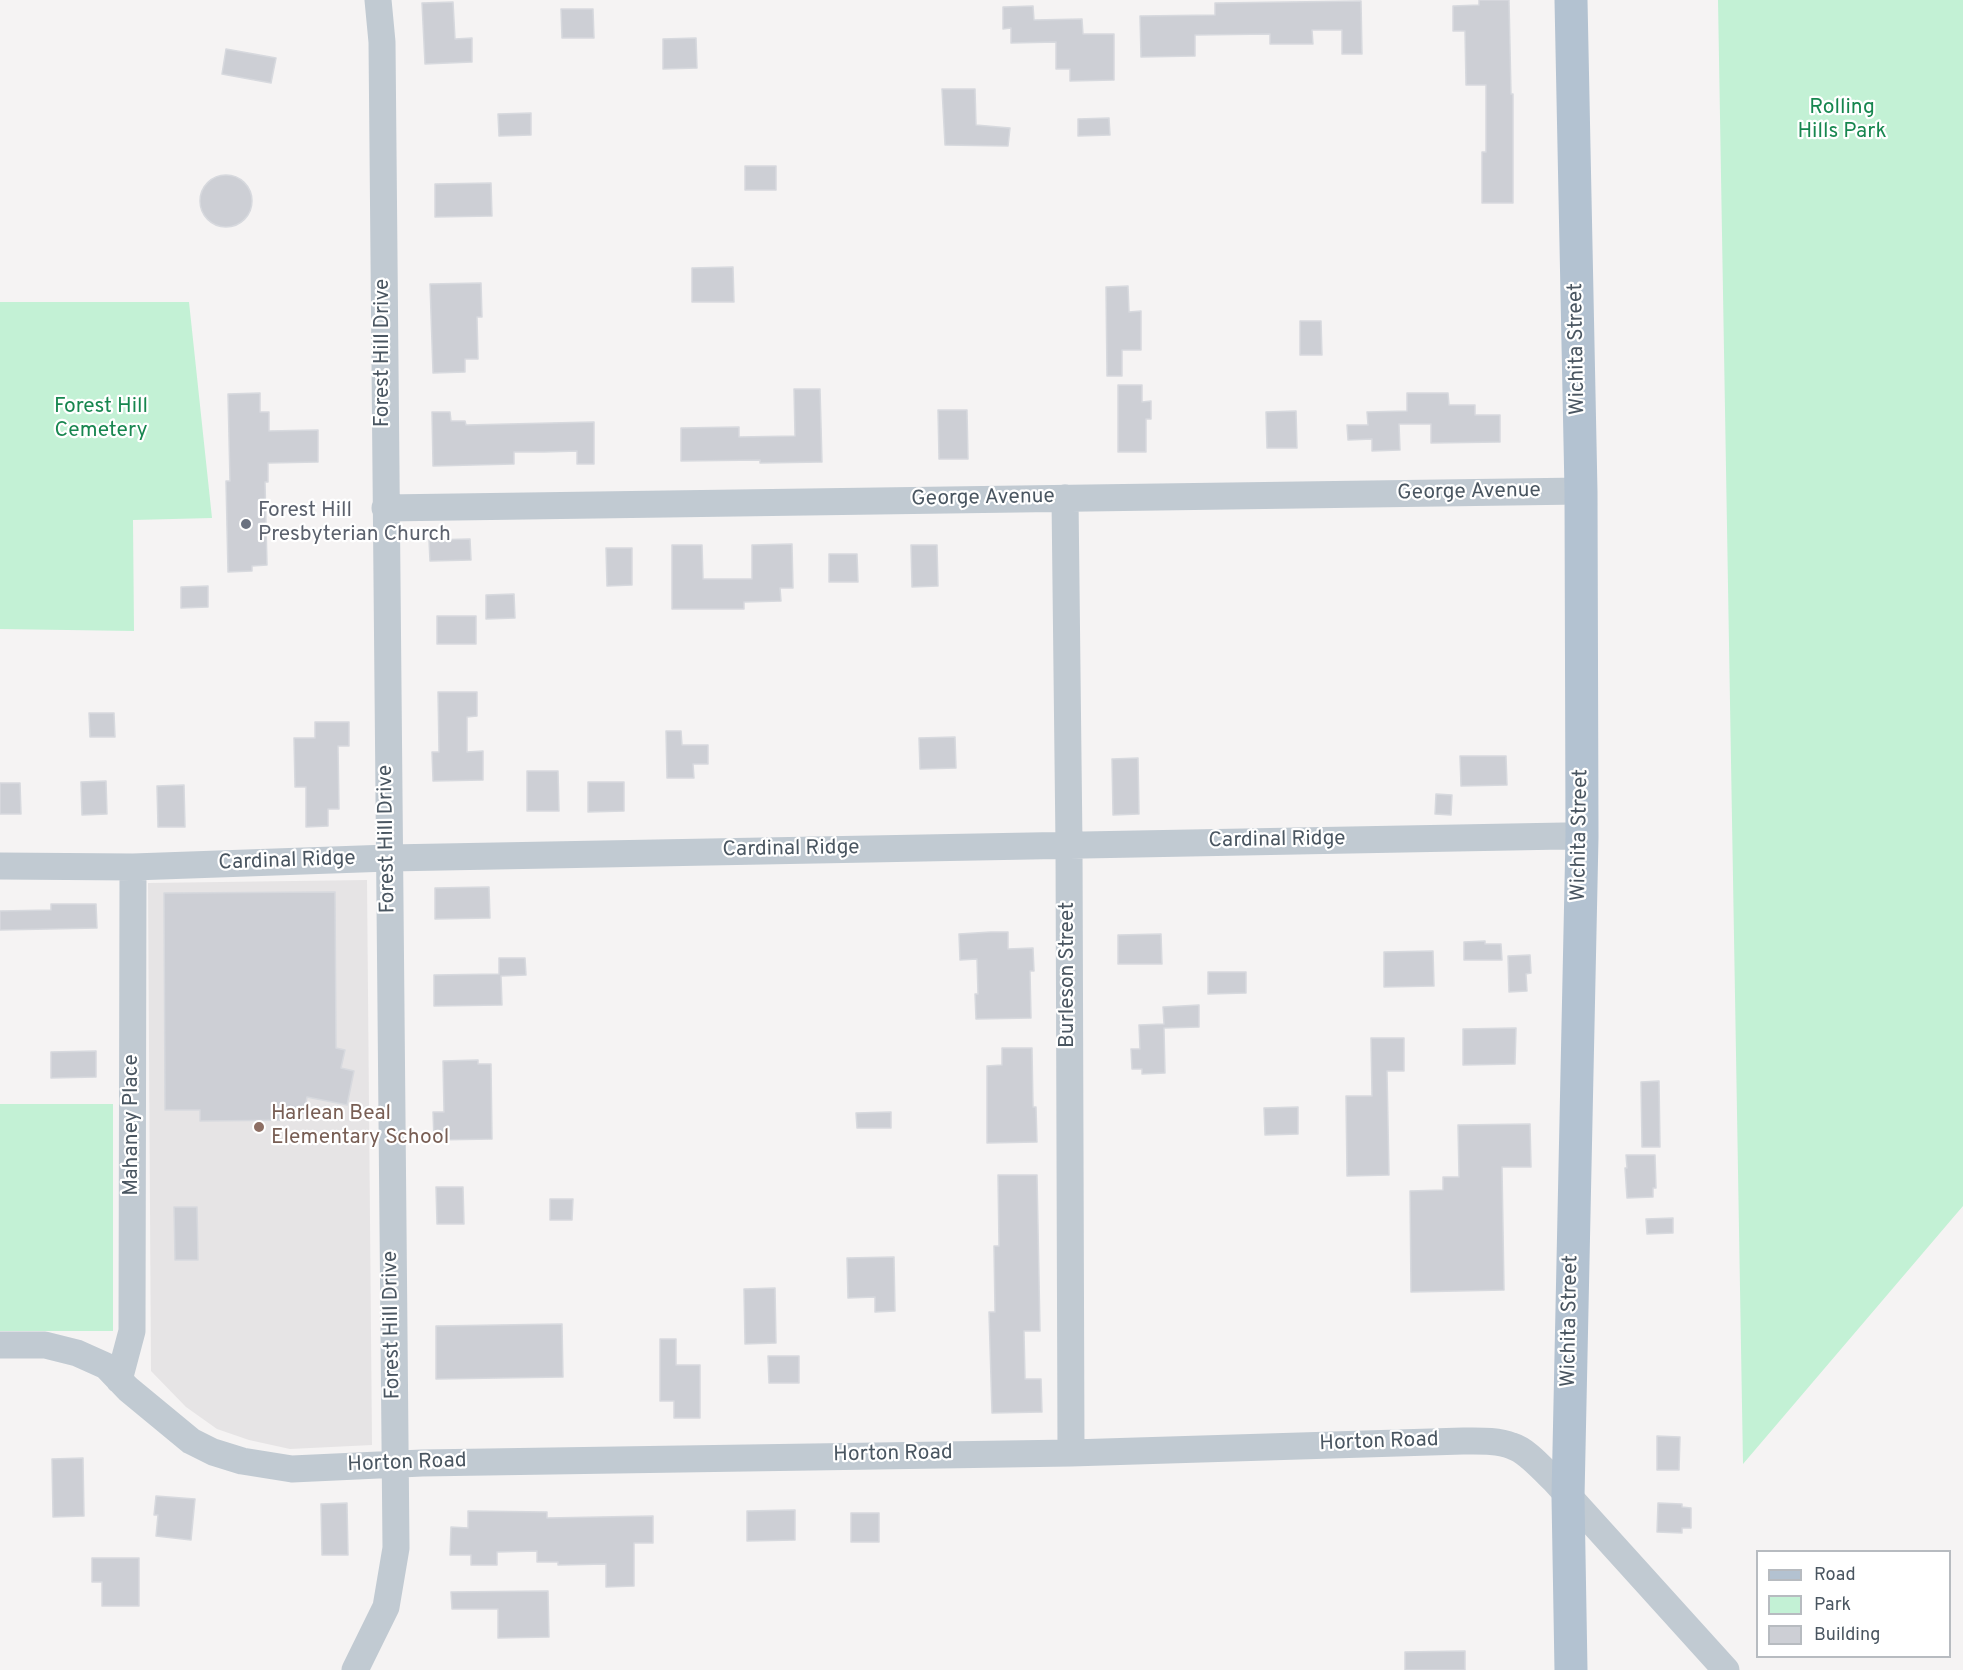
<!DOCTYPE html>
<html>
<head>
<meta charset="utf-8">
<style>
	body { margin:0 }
	#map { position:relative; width:1963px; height:1670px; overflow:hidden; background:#f5f3f3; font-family:Overpass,sans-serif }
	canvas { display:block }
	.legend { position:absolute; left:1756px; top:1550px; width:195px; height:108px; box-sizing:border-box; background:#fff; border:2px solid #b7bbc0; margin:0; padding:8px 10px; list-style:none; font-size:18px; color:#4a5661 }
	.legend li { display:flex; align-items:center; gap:12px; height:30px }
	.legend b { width:30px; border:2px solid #b7bbc0 }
</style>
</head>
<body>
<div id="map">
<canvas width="1963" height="1670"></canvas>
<ul class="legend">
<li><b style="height:8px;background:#b3c2d1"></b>Road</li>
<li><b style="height:16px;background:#c3f1d5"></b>Park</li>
<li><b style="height:16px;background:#cdcfd5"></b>Building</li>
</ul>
</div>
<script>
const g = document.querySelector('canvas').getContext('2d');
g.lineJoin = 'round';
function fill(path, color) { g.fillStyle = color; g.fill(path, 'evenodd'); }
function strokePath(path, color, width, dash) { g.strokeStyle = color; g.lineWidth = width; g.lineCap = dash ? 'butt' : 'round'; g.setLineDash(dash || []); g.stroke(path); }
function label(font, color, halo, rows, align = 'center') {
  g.font = font + ' Overpass,sans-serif'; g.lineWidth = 4.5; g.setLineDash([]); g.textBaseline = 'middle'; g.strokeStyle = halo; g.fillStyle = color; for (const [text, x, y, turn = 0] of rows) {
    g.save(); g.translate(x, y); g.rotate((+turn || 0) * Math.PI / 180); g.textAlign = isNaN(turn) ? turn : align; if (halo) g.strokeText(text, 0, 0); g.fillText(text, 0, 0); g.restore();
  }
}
const education = new Path2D(`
	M 367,880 L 372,1445 L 290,1449 L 249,1440 L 217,1429 L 186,1407 L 151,1371 L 148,883 Z`);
const green = new Path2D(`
	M 1718,0 L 1963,0 L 1963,1206 L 1743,1464 Z
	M 0,302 L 189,302 L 212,518 L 133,520 L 134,631 L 0,629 Z
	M 0,1104 L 113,1104 L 113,1331 L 0,1331 Z`);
const building = new Path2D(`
	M 1479,0 L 1509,0 L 1511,94 L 1513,94 L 1513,203 L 1482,203 L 1482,152 L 1486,152 L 1486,85 L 1466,85 L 1465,31 L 1453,31 L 1453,6 L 1479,5 Z
	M 1361,1 L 1362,54 L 1342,54 L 1342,30 L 1312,30 L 1313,44 L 1270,44 L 1270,34 L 1195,35 L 1195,56 L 1141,57 L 1140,16 L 1215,15 L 1215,3 Z
	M 453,2 L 455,39 L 472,38 L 472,62 L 425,64 L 422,3 Z
	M 1033,6 L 1034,20 L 1082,19 L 1083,34 L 1114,34 L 1114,80 L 1070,81 L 1070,69 L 1056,69 L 1056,42 L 1011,43 L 1011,28 L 1003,29 L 1003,7 Z
	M 561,9 L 593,9 L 594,38 L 562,38 Z
	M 696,38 L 697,68 L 663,69 L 663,39 Z
	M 226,49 L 276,58 L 271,83 L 222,74 Z
	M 942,89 L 975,89 L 976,125 L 1010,128 L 1008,146 L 945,145 Z
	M 531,113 L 531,135 L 499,136 L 498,114 Z
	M 1109,118 L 1110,135 L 1078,136 L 1078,119 Z
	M 745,166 L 776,166 L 776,190 L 745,190 Z
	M200 201a26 26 0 1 1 52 0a26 26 0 1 1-52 0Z
	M 491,183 L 492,216 L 435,217 L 435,184 Z
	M 733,267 L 734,302 L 692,302 L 692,268 Z
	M 481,283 L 482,317 L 477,317 L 478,359 L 465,359 L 465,372 L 433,373 L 430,284 Z
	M 1128,286 L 1129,312 L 1141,311 L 1141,350 L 1122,350 L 1122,376 L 1107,376 L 1106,287 Z
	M 1300,321 L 1321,321 L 1322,355 L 1300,355 Z
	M 1118,385 L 1142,385 L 1142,402 L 1151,401 L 1151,419 L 1146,419 L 1146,452 L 1118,452 Z
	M 794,389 L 820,389 L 822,462 L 760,463 L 760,460 L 681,461 L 681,428 L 739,427 L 739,437 L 795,436 Z
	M 260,393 L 260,412 L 269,412 L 269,431 L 318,430 L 318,462 L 268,463 L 268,482 L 265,482 L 267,565 L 252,566 L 252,571 L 228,572 L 226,481 L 230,481 L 228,394 Z
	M 1407,393 L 1448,393 L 1449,405 L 1475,405 L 1475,415 L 1500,415 L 1500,442 L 1431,443 L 1431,424 L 1399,424 L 1400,450 L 1372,451 L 1372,439 L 1348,440 L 1347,425 L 1368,425 L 1367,412 L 1407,411 Z
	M 938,410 L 967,410 L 968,459 L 939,459 Z
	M 1296,411 L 1297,448 L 1267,448 L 1266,412 Z
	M 432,412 L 450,412 L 451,421 L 465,421 L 466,425 L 594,422 L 594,464 L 577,464 L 577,451 L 544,452 L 514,452 L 514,464 L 433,466 Z
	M 470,539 L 471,560 L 430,561 L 429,540 Z
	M 792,544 L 793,588 L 780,588 L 781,601 L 744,602 L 744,609 L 672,609 L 672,545 L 702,545 L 703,579 L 752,579 L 752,545 Z
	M 911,545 L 937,545 L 938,586 L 912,587 Z
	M 606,548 L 632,548 L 632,585 L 607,586 Z
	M 829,554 L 857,554 L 858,582 L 829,582 Z
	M 208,586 L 208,607 L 181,608 L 181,587 Z
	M 514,594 L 515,618 L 486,619 L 486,595 Z
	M 437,616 L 476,616 L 476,644 L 437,644 Z
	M 438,692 L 477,692 L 477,716 L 467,717 L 467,752 L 483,751 L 483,780 L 433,781 L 432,752 L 439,752 Z
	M 89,713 L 114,713 L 115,737 L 90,737 Z
	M 315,722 L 349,722 L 349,746 L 338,746 L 339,809 L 328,809 L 328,826 L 306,827 L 306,787 L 295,787 L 294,738 L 315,738 Z
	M 666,731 L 681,731 L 682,745 L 708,745 L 708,764 L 693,764 L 694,778 L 667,778 Z
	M 955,737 L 956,768 L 920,769 L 919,738 Z
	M 1460,756 L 1506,756 L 1507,785 L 1461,786 Z
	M 1138,758 L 1139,814 L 1113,815 L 1112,759 Z
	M 527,771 L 558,771 L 559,811 L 527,811 Z
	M 106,781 L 107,814 L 82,815 L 81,782 Z
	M 588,782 L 624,782 L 624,811 L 588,812 Z
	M 0,783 L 20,783 L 21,814 L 0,814 Z
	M 184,785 L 185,827 L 158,827 L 157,786 Z
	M 1436,794 L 1452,795 L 1451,815 L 1435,814 Z
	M 489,887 L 490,918 L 435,919 L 435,888 Z
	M 335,892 L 336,1048 L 345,1050 L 341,1068 L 354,1071 L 347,1105 L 307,1097 L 304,1113 L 296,1114 L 297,1120 L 200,1121 L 200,1110 L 165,1110 L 164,893 Z
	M 51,904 L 96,904 L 97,928 L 0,930 L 0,911 L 51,910 Z
	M 991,932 L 1008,932 L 1008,949 L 1033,948 L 1034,971 L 1030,971 L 1031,1018 L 976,1019 L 975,994 L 978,994 L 977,959 L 960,960 L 959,934 Z
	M 1161,934 L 1162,964 L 1118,964 L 1118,935 Z
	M 1485,941 L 1485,944 L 1501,944 L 1502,960 L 1464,960 L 1464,942 Z
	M 1433,951 L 1434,986 L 1384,987 L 1384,952 Z
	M 1530,955 L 1531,973 L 1526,974 L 1527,991 L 1509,992 L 1508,956 Z
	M 499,958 L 525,958 L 526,975 L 501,976 L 502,1005 L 434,1006 L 434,975 L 499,974 Z
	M 1208,972 L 1246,972 L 1246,993 L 1208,994 Z
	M 1199,1005 L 1199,1027 L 1164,1028 L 1165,1073 L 1142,1074 L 1142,1069 L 1132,1069 L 1131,1049 L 1140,1049 L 1139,1025 L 1164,1024 L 1163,1007 Z
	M 1516,1028 L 1515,1064 L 1463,1065 L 1463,1029 Z
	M 1371,1038 L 1404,1038 L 1404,1071 L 1387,1071 L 1389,1175 L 1347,1176 L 1346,1096 L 1372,1096 Z
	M 1002,1048 L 1032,1048 L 1033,1107 L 1036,1107 L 1037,1142 L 987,1143 L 987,1066 L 1002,1065 Z
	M 96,1051 L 96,1077 L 51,1078 L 51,1052 Z
	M 478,1060 L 478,1064 L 491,1064 L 492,1139 L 434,1140 L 433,1112 L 444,1112 L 443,1061 Z
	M 1659,1081 L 1660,1147 L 1642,1147 L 1641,1082 Z
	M 1298,1107 L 1298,1134 L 1265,1135 L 1264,1108 Z
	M 891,1112 L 891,1128 L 857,1128 L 856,1113 Z
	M 1530,1124 L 1531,1167 L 1502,1167 L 1504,1290 L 1411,1292 L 1410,1191 L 1443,1190 L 1443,1177 L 1459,1177 L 1458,1125 Z
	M 1626,1155 L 1655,1155 L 1656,1188 L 1653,1188 L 1653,1197 L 1627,1198 L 1625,1168 L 1627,1168 Z
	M 998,1175 L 1037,1175 L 1040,1331 L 1024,1331 L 1025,1379 L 1041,1379 L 1042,1412 L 992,1413 L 989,1312 L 995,1312 L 994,1246 L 999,1246 Z
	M 436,1187 L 463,1187 L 464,1224 L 437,1224 Z
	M 550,1199 L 573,1199 L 572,1220 L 550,1220 Z
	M 174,1207 L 197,1207 L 198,1260 L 175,1260 Z
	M 1673,1218 L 1673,1233 L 1647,1234 L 1646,1219 Z
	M 894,1257 L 895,1311 L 875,1312 L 875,1297 L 848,1298 L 847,1258 Z
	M 775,1288 L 776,1343 L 745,1344 L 744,1289 Z
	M 562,1324 L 563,1377 L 436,1379 L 436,1326 Z
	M 660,1339 L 676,1339 L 676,1365 L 700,1365 L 700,1418 L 674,1418 L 674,1401 L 660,1401 Z
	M 768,1356 L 799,1356 L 799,1383 L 769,1383 Z
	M 1657,1436 L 1680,1437 L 1679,1470 L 1657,1470 Z
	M 83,1458 L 84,1516 L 53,1517 L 52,1459 Z
	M 156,1496 L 195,1499 L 191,1540 L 156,1536 L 158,1515 L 154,1515 Z
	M 347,1503 L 348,1555 L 322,1555 L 321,1504 Z
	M 1658,1503 L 1682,1504 L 1682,1507 L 1691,1508 L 1691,1528 L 1682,1528 L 1682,1533 L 1657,1532 Z
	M 795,1510 L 795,1540 L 747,1541 L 747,1511 Z
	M 468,1511 L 547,1512 L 547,1518 L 653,1516 L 653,1543 L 634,1543 L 634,1586 L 606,1587 L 606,1564 L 558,1565 L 558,1562 L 537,1562 L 537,1551 L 497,1552 L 497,1565 L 471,1565 L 471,1555 L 450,1555 L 451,1527 L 468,1528 Z
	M 851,1513 L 879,1513 L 879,1542 L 851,1542 Z
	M 92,1558 L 139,1558 L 139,1606 L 102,1606 L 102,1582 L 92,1582 Z
	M 548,1591 L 549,1637 L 498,1638 L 498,1609 L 452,1609 L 451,1592 Z
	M 1465,1651 L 1465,1670 L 1405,1670 L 1405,1652 Z`);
const minor = new Path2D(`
	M 1065,498 L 1069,845 L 1071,1453
	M 385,508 L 1581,491
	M 0,866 L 133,867 L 389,858 L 1564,836 L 1582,837
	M 0,1345 L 45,1345 L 77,1353 L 106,1366 L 128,1389 L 191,1441 L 213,1452 L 242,1461 L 292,1469 L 422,1463 L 1071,1453 L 1463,1441 C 1479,1441 1497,1440 1512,1446 C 1528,1451 1542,1469 1554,1480 L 1726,1670
	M 119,1380 L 132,1331 L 133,867
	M 355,1670 L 386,1607 L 396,1548 L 382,42 L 378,0`);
const major = new Path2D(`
	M 1571,1670 L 1568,1497 L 1582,837 L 1581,491 L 1571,0`);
const markers = [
	[246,524,6,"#6b7280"],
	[259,1127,6,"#8d6e63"]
];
const parkNames = [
	["Rolling",1842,109],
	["Hills Park",1842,133],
	["Forest Hill",101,408],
	["Cemetery",101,432]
];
const streetNames = [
	["Wichita Street",1578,349,-91],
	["Forest Hill Drive",384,353,-90],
	["George Avenue",1469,493,-1],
	["George Avenue",983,499,-1],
	["Wichita Street",1581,835,-89],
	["Forest Hill Drive",388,839,-91],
	["Cardinal Ridge",1277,841,-1],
	["Cardinal Ridge",791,850,-1],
	["Cardinal Ridge",287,862,-2],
	["Burleson Street",1069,975,-90],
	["Mahaney Place",133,1125,-90],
	["Wichita Street",1571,1321,-89],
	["Forest Hill Drive",393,1325,-91],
	["Horton Road",1379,1443,-2],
	["Horton Road",893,1455,-1],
	["Horton Road",407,1464,-2]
];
const worshipNames = [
	["Forest Hill",258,512],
	["Presbyterian Church",258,536]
];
const educationNames = [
	["Harlean Beal",271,1115],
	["Elementary School",271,1139]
];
fill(education, '#e6e4e5');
fill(green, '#c3f1d5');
fill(building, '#cdcfd5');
strokePath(building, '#d7d9de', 1.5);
strokePath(minor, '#c1cad2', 27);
strokePath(major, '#b3c2d1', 33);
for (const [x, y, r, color] of markers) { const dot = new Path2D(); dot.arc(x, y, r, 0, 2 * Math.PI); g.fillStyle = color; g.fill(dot); strokePath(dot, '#fff', 2); }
label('21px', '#17864f', '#fff', parkNames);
label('21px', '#4a5661', '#fff', streetNames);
label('21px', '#5b616d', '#fff', worshipNames, 'left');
label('21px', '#785e54', '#fff', educationNames, 'left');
</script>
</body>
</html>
